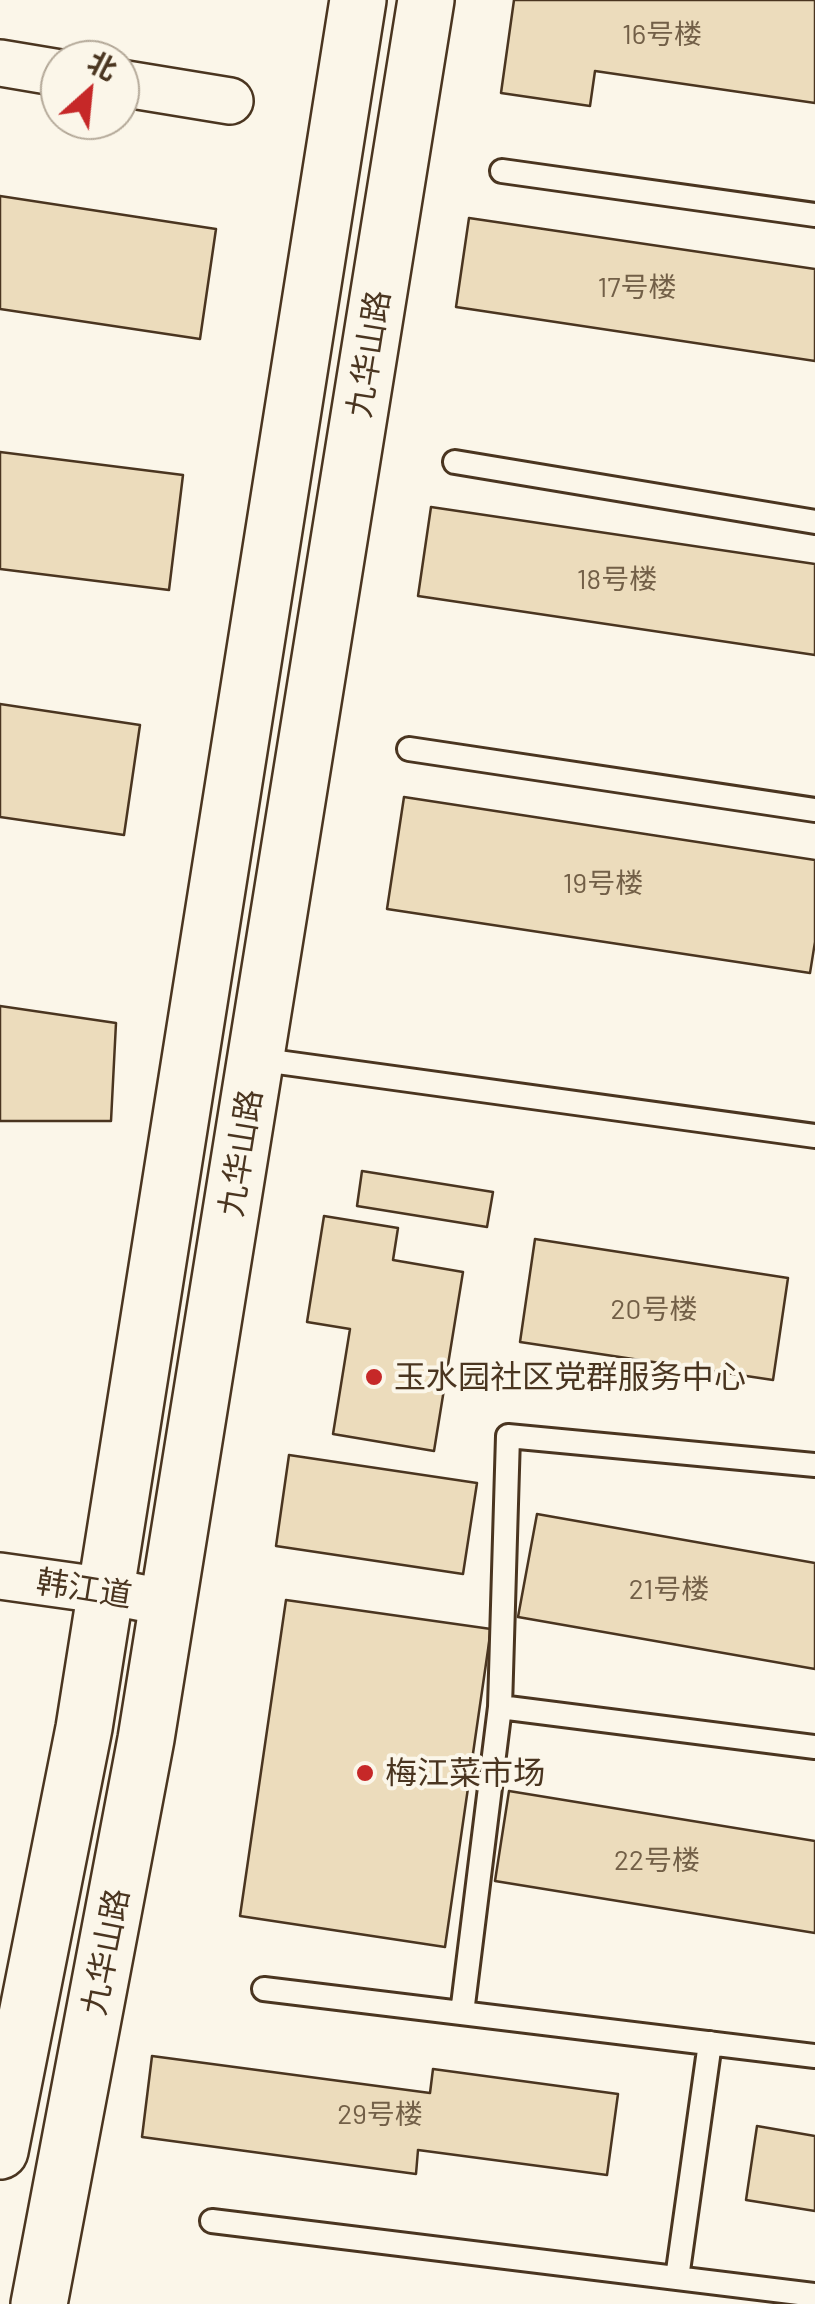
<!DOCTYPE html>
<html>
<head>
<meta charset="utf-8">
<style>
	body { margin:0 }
	#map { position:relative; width:815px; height:2304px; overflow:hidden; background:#fbf6e9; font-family:Barlow,"Noto Sans SC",sans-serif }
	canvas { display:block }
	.north { position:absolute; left:40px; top:40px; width:100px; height:100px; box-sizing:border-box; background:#fbf6e9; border:2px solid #b4a999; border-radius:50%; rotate:27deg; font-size:28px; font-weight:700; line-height:40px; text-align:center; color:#4a3520 }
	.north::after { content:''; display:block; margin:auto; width:35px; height:45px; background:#c62828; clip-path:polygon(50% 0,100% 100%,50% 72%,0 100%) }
</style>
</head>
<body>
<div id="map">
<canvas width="815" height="2304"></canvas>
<div class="north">北</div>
</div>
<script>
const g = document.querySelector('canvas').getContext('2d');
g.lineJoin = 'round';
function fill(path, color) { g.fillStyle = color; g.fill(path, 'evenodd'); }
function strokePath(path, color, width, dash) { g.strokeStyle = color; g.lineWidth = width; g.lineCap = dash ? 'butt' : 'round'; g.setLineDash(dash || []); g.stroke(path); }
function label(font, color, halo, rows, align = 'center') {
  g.font = font + ' Barlow,"Noto Sans SC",sans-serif'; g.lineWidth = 8; g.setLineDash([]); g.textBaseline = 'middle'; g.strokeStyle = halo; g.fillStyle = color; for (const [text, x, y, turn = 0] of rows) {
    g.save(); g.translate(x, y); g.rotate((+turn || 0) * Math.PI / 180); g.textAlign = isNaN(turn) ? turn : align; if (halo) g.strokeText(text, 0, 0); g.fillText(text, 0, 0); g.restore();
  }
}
const building = new Path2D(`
	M 514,0 L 815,0 L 815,103 L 595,71 L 590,106 L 501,93 Z
	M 0,196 L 216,229 L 200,339 L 0,309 Z
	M 469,218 L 815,269 L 815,361 L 456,307 Z
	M 0,452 L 183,475 L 169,590 L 0,569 Z
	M 431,507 L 815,564 L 815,655 L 418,596 Z
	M 0,704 L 140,725 L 124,835 L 0,817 Z
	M 404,797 L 815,860 L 815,942 L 810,973 L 387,909 Z
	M 0,1006 L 116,1023 L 111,1121 L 0,1121 Z
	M 362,1171 L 493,1192 L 487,1227 L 357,1206 Z
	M 324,1216 L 398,1228 L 393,1260 L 463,1272 L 434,1451 L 333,1434 L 350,1329 L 307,1322 Z
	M 535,1239 L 788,1278 L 773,1380 L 520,1342 Z
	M 289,1455 L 477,1483 L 463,1574 L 276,1546 Z
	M 537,1514 L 815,1563 L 815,1669 L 518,1617 Z
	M 286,1600 L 491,1629 L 445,1947 L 240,1916 Z
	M 509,1791 L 815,1841 L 815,1933 L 495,1881 Z
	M 152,2056 L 430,2093 L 433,2069 L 618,2094 L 607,2175 L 418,2150 L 416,2174 L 142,2137 Z
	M 757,2126 L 815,2136 L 815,2211 L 746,2200 Z`);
const service = new Path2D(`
	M 502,171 L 815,215
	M 455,462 L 815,522
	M 409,749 L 815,810
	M 256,1059 L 815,1136
	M 500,1707 L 508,1436 L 815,1465
	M 264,1989 L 815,2056
	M 462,2013 L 500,1707 L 815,1747
	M 212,2221 L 815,2295
	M 677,2278 L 710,2043`);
const minor = new Path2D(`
	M 0,63 L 60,73
	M 120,83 L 230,101
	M 0,1576 L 107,1591 L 168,1603`);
const tertiary = new Path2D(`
	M 0,2151 L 84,1728 L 358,0
	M 39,2304 L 146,1739 L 426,0`);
const markers = [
	[374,1377,10,"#c62828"],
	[365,1773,10,"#c62828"]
];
const numberNames = [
	["16号楼",662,35],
	["17号楼",637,288],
	["18号楼",617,580],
	["19号楼",603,884],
	["20号楼",654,1310],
	["21号楼",669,1590],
	["22号楼",657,1861],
	["29号楼",380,2115]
];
const streetNames = [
	["九华山路",369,354,-81],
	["九华山路",241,1153,-81],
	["韩江道",84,1589,9],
	["九华山路",106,1952,-79]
];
const poiNames = [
	["玉水园社区党群服务中心",394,1377],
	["梅江菜市场",385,1773]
];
fill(building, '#ecdcbc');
strokePath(building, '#4a3520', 2.5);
strokePath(service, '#4a3520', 28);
strokePath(minor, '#4a3520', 50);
strokePath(tertiary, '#4a3520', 60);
strokePath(service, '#fbf6e9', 22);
strokePath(minor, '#fbf6e9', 45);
strokePath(tertiary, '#fbf6e9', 55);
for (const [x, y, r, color] of markers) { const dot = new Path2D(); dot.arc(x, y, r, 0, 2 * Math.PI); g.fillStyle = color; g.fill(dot); strokePath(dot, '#fbf6e9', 4); }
label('28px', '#725f47', null, numberNames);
label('32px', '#4a3520', '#fbf6e9', streetNames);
label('32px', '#4a3520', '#fbf6e9', poiNames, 'left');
</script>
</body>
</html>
